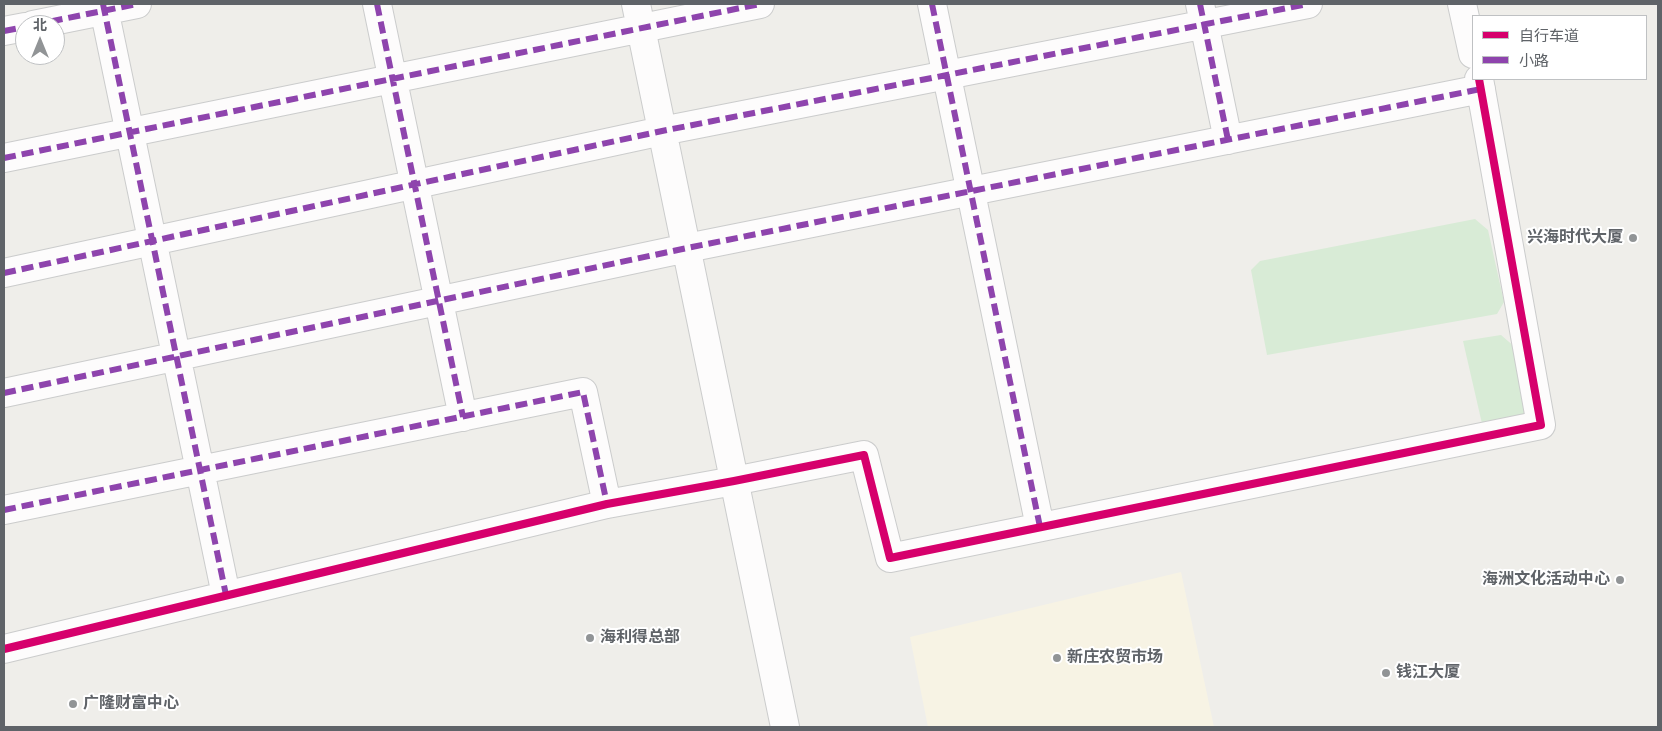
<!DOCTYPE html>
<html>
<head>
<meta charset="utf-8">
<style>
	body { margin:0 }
	#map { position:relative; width:1662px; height:731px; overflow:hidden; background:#efeeea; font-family:"Nunito Sans","Noto Sans SC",sans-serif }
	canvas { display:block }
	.frame { position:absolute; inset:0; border:5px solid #5f6368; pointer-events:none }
	.legend { position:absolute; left:1472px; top:15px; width:175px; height:65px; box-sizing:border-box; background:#fff; border:1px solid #bfc1c3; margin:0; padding:6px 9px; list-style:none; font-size:15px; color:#5f6368 }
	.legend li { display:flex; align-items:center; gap:10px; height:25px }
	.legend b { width:25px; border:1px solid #bfc1c3 }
	.north { position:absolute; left:15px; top:15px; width:50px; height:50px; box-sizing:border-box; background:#fff; border:1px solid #bfc1c3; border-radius:50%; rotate:0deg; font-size:14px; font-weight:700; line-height:20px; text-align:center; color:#5f6368 }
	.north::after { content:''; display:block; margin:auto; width:18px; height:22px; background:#919496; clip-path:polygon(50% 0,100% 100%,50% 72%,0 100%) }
</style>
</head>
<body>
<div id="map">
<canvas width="1662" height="731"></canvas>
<div class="frame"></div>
<ul class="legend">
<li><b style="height:6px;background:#d6006c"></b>自行车道</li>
<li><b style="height:6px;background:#8e44ad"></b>小路</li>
</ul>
<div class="north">北</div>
</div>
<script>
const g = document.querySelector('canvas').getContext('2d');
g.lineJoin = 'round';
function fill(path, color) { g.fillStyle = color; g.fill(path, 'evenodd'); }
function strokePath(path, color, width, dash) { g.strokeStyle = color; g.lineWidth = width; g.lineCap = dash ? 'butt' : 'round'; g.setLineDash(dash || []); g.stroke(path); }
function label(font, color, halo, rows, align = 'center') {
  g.font = font + ' "Nunito Sans","Noto Sans SC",sans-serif'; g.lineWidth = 4; g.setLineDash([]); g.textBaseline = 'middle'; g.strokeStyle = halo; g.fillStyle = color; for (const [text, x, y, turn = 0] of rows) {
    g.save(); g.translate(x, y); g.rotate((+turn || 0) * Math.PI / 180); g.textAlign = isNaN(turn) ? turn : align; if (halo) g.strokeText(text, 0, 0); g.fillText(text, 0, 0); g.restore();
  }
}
const commercial = new Path2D(`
	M 1181,572 L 1214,727 L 928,727 L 910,637 Z`);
const green = new Path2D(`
	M 1475,219 L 1488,230 L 1504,302 L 1497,314 L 1267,355 L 1251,270 L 1260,261 Z
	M 1501,335 L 1516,348 L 1532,418 L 1483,428 L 1463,341 Z`);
const street = new Path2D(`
	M 103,4 L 226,595
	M 377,4 L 463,417
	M 636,4 L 785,727
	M 932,4 L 1040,527
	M 1200,4 L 1228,140
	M 1462,4 L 1473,54
	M 33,25 L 137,4
	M 4,31 L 25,27
	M 4,158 L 760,4
	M 4,273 L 662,131 L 1308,4
	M 4,393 L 687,248 L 1481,89
	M 4,510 L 583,392 L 607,504
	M 4,649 L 607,504 L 734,481 L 864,455 L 890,558 L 1541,425 L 1479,79`);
const quiet = new Path2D(`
	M 103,4 L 226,595
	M 377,4 L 463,417
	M 932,4 L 1040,527
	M 1200,4 L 1228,140
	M 33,25 L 137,4
	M 4,31 L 25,27
	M 4,158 L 760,4
	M 4,273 L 662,131 L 1308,4
	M 4,393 L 687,248 L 1481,89
	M 4,510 L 583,392 L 607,504`);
const cycleway = new Path2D(`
	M 4,649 L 607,504 L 734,481 L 864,455 L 890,558 L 1541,425 L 1479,79`);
const markers = [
	[1633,238,5,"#919496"],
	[1620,580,5,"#919496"],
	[590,638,5,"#919496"],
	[1057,658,5,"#919496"],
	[1386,673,5,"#919496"],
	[73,704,5,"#919496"]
];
const poiNames = [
	["兴海时代大厦",1623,238,"right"],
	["海洲文化活动中心",1610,580,"right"],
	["海利得总部",600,638],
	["新庄农贸市场",1067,658],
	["钱江大厦",1396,673],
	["广隆财富中心",83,704]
];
fill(commercial, '#f7f3e4');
fill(green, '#d8ebd6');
strokePath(street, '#cbcccc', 30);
strokePath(street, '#fdfcfc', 28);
strokePath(quiet, '#8e44ad', 6, [12, 6]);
strokePath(cycleway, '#d6006c', 8);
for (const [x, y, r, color] of markers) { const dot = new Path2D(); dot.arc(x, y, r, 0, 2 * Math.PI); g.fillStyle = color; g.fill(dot); strokePath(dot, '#fff', 2); }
label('bold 16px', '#5f6368', '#fff', poiNames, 'left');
</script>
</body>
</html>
